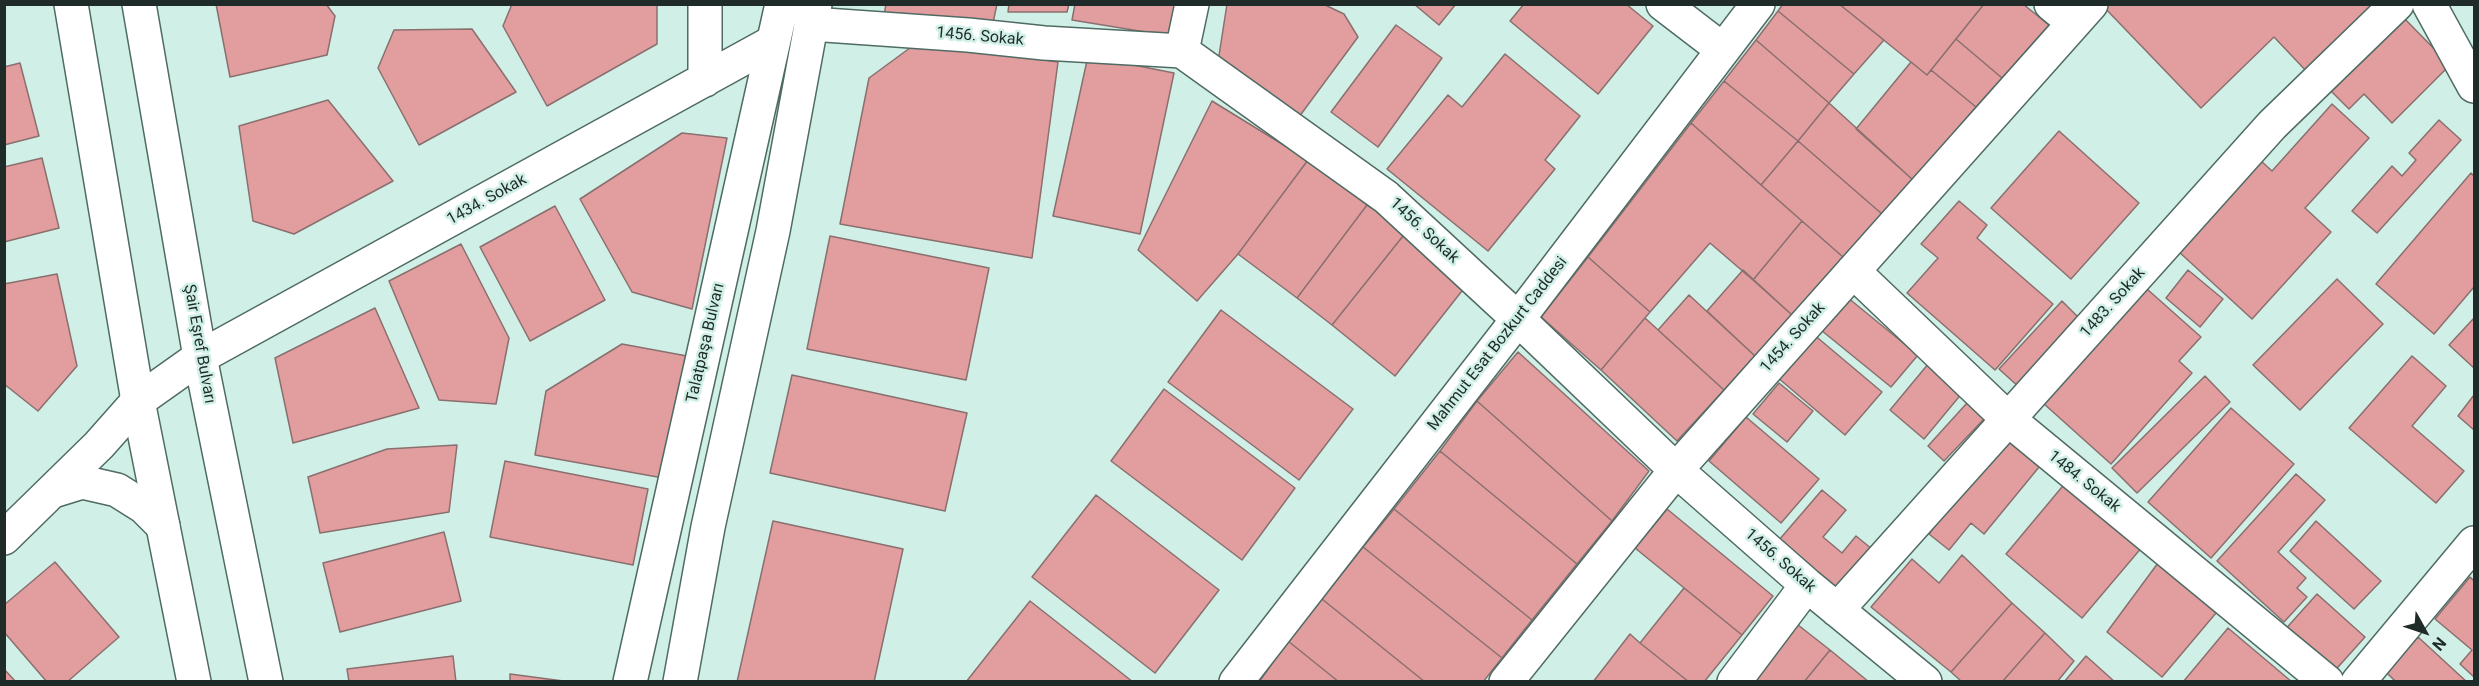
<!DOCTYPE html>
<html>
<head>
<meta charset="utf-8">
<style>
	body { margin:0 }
	#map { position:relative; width:2479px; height:686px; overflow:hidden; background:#d0f0e7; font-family:Roboto,sans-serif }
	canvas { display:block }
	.frame { position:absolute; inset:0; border:6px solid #1f2b28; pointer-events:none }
	.north { position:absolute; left:2395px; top:602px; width:60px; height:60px; -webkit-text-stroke:4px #d0f0e7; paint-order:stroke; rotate:130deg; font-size:16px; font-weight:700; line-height:24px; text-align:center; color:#1f2b28 }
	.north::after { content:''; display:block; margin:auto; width:21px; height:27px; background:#1f2b28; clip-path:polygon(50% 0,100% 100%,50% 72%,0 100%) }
</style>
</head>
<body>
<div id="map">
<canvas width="2479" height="686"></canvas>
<div class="frame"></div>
<div class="north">N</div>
</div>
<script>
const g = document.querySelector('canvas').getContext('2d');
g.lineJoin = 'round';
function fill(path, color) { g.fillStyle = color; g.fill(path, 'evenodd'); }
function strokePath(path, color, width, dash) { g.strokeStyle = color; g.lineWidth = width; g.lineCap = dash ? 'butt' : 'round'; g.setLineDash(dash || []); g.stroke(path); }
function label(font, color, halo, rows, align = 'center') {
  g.font = font + ' Roboto,sans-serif'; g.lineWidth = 5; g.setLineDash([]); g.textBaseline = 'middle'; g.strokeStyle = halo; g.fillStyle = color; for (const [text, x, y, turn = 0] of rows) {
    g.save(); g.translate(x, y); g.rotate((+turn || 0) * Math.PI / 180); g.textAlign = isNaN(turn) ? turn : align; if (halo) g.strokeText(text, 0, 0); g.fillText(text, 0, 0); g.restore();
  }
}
const building = new Path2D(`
	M 216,4 L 326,4 L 335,16 L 327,55 L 230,77 Z
	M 512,4 L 657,4 L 657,44 L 547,106 L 503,26 Z
	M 886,4 L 997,4 L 990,37 L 884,15 Z
	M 1009,4 L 1069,4 L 1067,12 L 1008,12 Z
	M 1075,4 L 1182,4 L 1176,37 L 1072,20 Z
	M 1227,4 L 1323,4 L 1344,14 L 1358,37 L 1296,121 L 1218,62 Z
	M 1414,4 L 1456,4 L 1439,25 Z
	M 1524,4 L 1626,4 L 1653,26 L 1598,94 L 1510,21 Z
	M 1783,4 L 1839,4 L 1884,40 L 1854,74 L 1778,11 Z
	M 1839,4 L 1984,4 L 1927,75 Z
	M 1984,4 L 2023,4 L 2049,25 L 2002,78 L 1956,39 Z
	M 2101,4 L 2383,4 L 2310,75 L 2274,37 L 2201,108 Z
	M 1778,11 L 1854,74 L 1829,103 L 1756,40 Z
	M 2400,14 L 2450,65 L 2392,123 L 2364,94 L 2349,109 L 2326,86 Z
	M 1396,25 L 1442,58 L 1378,147 L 1331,112 Z
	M 472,29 L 516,92 L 419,145 L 378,68 L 394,30 Z
	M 1956,39 L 2002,78 L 1976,107 L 1931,70 Z
	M 1756,40 L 1829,103 L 1798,141 L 1724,81 Z
	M 918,42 L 1058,62 L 1032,258 L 840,224 L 869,78 Z
	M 1505,54 L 1580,116 L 1545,160 L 1555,169 L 1488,251 L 1387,169 L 1448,95 L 1462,107 Z
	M 1088,56 L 1174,73 L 1140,234 L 1053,216 Z
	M 1911,62 L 1927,75 L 1931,70 L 1976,107 L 1913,180 L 1856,129 Z
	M 20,63 L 39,136 L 4,145 L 4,67 Z
	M 1724,81 L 1798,141 L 1761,185 L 1691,123 Z
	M 328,100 L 393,181 L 294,234 L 253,221 L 239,126 Z
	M 1212,101 L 1308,160 L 1238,254 L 1197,301 L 1138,250 Z
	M 1829,103 L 1913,180 L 1882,214 L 1798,141 Z
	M 2332,104 L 2369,138 L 2305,208 L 2331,232 L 2252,319 L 2178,251 L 2260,160 L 2272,171 Z
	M 2439,120 L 2461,140 L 2377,233 L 2352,211 L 2392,166 L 2402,176 L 2416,160 L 2409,153 Z
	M 1691,123 L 1802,221 L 1753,280 L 1710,243 L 1650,312 L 1588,257 Z
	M 2059,131 L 2139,203 L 2071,279 L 1991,208 Z
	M 682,133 L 727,138 L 692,309 L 632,292 L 580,199 Z
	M 1798,141 L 1882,214 L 1843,257 L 1761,185 Z
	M 42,158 L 59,228 L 4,242 L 4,167 Z
	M 1308,160 L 1367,205 L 1297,298 L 1238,254 Z
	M 2471,173 L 2474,176 L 2474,287 L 2434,334 L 2376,284 Z
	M 1959,201 L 1987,225 L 1977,238 L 2053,304 L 1995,370 L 1907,293 L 1938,258 L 1921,244 Z
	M 1367,205 L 1407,231 L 1332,325 L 1297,298 Z
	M 555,206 L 605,300 L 530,341 L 480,247 Z
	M 1802,221 L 1843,257 L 1792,315 L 1753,280 Z
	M 1407,231 L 1469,282 L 1395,376 L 1332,325 Z
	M 830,236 L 989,268 L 966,380 L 807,349 Z
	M 461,244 L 509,338 L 496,404 L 439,400 L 389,281 Z
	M 1588,257 L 1650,312 L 1601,370 L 1541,317 Z
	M 1743,270 L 1792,315 L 1755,356 L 1707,311 Z
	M 2188,270 L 2223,299 L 2200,327 L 2166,298 Z
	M 57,274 L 77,366 L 38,411 L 4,384 L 4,284 Z
	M 2337,279 L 2383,324 L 2300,410 L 2253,365 Z
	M 2147,289 L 2201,337 L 2179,361 L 2192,373 L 2111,464 L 2043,403 Z
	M 1842,293 L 1918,355 L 1891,387 L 1816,326 Z
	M 1689,295 L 1755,356 L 1724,390 L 1658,330 Z
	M 2062,301 L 2082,321 L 2020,388 L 1999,369 Z
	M 375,308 L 419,408 L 293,443 L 275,358 Z
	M 1221,310 L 1353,409 L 1299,480 L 1168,382 Z
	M 1645,318 L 1724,390 L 1677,441 L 1601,370 Z
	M 2474,318 L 2474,368 L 2449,345 Z
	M 1806,328 L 1882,392 L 1845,435 L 1770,371 Z
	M 622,344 L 687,356 L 663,478 L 535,455 L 546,391 Z
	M 1518,352 L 1649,471 L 1612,521 L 1477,401 Z
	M 2412,356 L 2446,386 L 2412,426 L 2464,471 L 2436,503 L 2349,428 Z
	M 1929,363 L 1963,392 L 1924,439 L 1890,410 Z
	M 792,375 L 967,413 L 945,511 L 770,473 Z
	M 2205,376 L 2230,402 L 2137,493 L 2112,468 Z
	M 1779,383 L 1813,411 L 1787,442 L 1753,414 Z
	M 1164,389 L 1295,488 L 1242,560 L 1111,461 Z
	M 2474,395 L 2474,430 L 2458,416 Z
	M 1477,401 L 1612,521 L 1577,564 L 1440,451 Z
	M 1967,403 L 1984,419 L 1944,461 L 1928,446 Z
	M 2231,408 L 2294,464 L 2211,558 L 2148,502 Z
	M 1746,417 L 1819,479 L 1781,523 L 1709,461 Z
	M 2003,428 L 2044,461 L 1984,534 L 1971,523 L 1949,550 L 1929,534 Z
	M 457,445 L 449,512 L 320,533 L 308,477 L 387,449 Z
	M 1440,451 L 1577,564 L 1532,620 L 1394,509 Z
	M 505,461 L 648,489 L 633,565 L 490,537 Z
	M 2296,474 L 2325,500 L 2278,552 L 2306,578 L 2297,588 L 2307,597 L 2284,622 L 2217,561 Z
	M 2067,481 L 2143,546 L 2082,618 L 2006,554 Z
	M 1822,490 L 1846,510 L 1823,537 L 1842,553 L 1856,536 L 1872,549 L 1836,590 L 1779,540 Z
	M 1096,495 L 1219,590 L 1155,673 L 1032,577 Z
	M 1394,509 L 1532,620 L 1502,658 L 1363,547 Z
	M 1667,509 L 1773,596 L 1742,635 L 1635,548 Z
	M 773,521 L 903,549 L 874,682 L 737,682 Z
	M 2316,521 L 2381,581 L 2354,609 L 2290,551 Z
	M 444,532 L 461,601 L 340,632 L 323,563 Z
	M 1363,547 L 1502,658 L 1483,682 L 1425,682 L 1322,599 Z
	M 1962,555 L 2012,603 L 1951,672 L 1871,607 L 1912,559 L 1939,583 Z
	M 55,562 L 119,637 L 67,682 L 47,682 L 4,632 L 4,605 Z
	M 2158,563 L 2216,613 L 2162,677 L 2107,632 Z
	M 2470,577 L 2474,581 L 2474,677 L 2460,664 L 2472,650 L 2435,619 Z
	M 1684,588 L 1742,635 L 1704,682 L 1689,682 L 1640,643 Z
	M 2317,594 L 2365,637 L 2330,676 L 2282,633 Z
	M 1322,599 L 1425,682 L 1339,682 L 1288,641 Z
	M 1030,601 L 1133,682 L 966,682 Z
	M 2012,603 L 2045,633 L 2002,682 L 1962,682 L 1951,672 Z
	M 1793,621 L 1830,650 L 1804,682 L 1744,682 Z
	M 2228,628 L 2292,682 L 2183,682 Z
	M 2045,633 L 2074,661 L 2057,682 L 2002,682 Z
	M 1630,634 L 1640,643 L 1689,682 L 1593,682 Z
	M 2418,637 L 2467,682 L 2396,682 L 2386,672 Z
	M 1288,641 L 1339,682 L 1259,682 Z
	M 1830,650 L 1869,682 L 1804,682 Z
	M 453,656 L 456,682 L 349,682 L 347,669 Z
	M 2086,656 L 2115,682 L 2064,682 Z
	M 4,669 L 16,682 L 4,682 Z
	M 510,674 L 571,682 L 510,682 Z`);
const minor = new Path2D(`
	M 705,4 L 705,80
	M 1663,4 L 1723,50
	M 2051,4 L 2074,23
	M 2429,4 L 2474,86
	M 811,24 L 968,35 L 1044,43 L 1182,51 L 1386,197 L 1518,319 L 1676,470 L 1807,585 L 1925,682
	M 1182,51 L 1192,4
	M 1853,271 L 2008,419 L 2327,682
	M 200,357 L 773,42
	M 53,491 L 82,482 L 117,490 L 144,507 L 163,526
	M 4,538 L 99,445 L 138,401
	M 1837,610 L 2272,125 L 2397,4
	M 1236,682 L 1518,319 L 1758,4
	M 1506,682 L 1676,470 L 2091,4
	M 1734,682 L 1807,585
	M 2358,682 L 2474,543`);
const major = new Path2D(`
	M 71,4 L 138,401 L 194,682
	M 139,4 L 200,357 L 266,682
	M 138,401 L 200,357
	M 630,682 L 782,4
	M 680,682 L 708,527 L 773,231 L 815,4`);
const streetNames = [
	["1456. Sokak",980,37,5],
	["1434. Sokak",487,200,-29],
	["1456. Sokak",1424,231,43],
	["1483. Sokak",2113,303,-48],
	["1454. Sokak",1793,338,-48],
	["Talatpaşa Bulvarı",706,343,-77],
	["Şair Eşref Bulvarı",199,344,80],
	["Mahmut Esat Bozkurt Caddesi",1498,344,-52],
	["1484. Sokak",2084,482,39],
	["1456. Sokak",1780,561,41]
];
fill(building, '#e29e9f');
strokePath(building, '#8a6f6f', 1.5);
strokePath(minor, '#4f6b63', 36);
strokePath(major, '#4f6b63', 36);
strokePath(minor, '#fff', 33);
strokePath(major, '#fff', 33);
label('16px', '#1f2b28', '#d0f0e7', streetNames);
</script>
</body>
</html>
